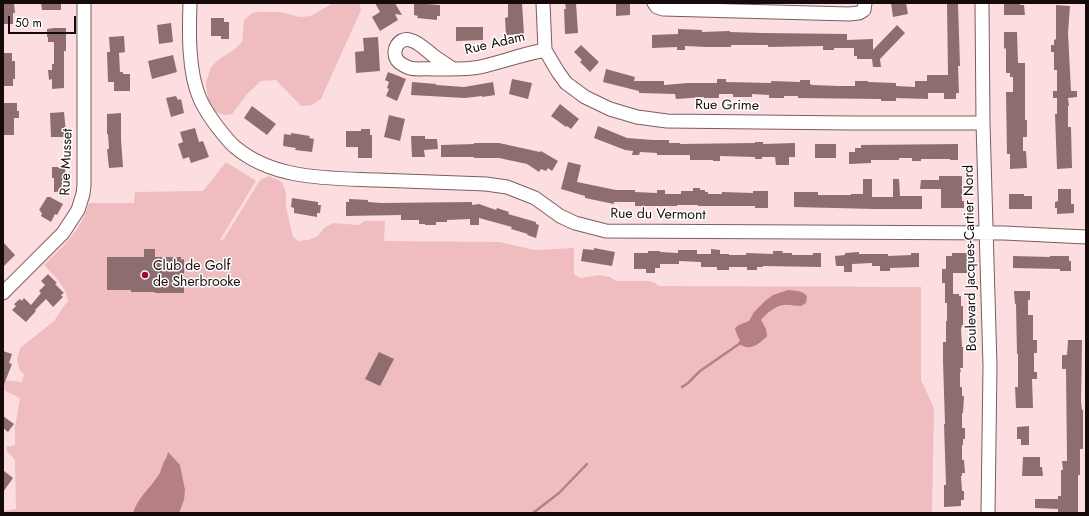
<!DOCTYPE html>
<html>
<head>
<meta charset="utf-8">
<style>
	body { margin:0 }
	#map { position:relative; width:1089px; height:516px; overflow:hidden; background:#fddee0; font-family:Jost,sans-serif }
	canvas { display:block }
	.frame { position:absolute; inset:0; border:4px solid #160a0b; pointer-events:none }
	.scale { position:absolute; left:8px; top:16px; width:68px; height:18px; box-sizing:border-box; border:2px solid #160a0b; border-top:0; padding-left:5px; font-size:12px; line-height:14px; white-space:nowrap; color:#160a0b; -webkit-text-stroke:3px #fff; paint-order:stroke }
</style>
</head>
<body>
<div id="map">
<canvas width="1089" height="516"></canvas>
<div class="frame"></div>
<div class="scale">50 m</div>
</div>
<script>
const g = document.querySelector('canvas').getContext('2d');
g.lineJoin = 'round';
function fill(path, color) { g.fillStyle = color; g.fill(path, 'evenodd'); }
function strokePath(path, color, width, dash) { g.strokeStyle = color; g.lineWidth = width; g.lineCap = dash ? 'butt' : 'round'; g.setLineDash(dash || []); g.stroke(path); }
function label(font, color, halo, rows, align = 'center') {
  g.font = font + ' Jost,sans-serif'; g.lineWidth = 3; g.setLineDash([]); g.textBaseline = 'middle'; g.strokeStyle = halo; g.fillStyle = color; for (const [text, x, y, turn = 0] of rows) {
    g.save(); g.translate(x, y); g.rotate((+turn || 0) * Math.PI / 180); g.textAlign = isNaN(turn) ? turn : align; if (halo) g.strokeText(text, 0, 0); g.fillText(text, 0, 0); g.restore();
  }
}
const green = new Path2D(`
	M 333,3 L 359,3 L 361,10 L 321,99 L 312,105 L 301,106 L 276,80 L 261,81 L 247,94 L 232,114 L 225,115 L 215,112 L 208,99 L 206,82 L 211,67 L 218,60 L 235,49 L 242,42 L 244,20 L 252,13 L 260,12 L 280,12 L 300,17 L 311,16 Z
	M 226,162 L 256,181 L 220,240 L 223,240 L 260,180 L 269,176 L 282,182 L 286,192 L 286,207 L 293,237 L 299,241 L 308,240 L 318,236 L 324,228 L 333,223 L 359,225 L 365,221 L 385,221 L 384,241 L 500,242 L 535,250 L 574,248 L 574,274 L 580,278 L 600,275 L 610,277 L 617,281 L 648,281 L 655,283 L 659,286 L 921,287 L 921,380 L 934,408 L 932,513 L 3,513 L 3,511 L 16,509 L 15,460 L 7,451 L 6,447 L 15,445 L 15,427 L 20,398 L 3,390 L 3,380 L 22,382 L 24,374 L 20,371 L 17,359 L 20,348 L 54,321 L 66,303 L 68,303 C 67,287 55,277 44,265 C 57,252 71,240 80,224 C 84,218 86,210 89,203 L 134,203 L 135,192 L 203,191 Z`);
const water = new Path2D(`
	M 788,290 C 795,291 802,290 807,296 L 806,303 L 801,306 C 796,306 789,304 784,305 C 776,305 766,314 761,320 L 766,329 L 767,336 C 758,345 750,352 738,343 L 740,341 L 736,332 L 735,328 L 739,325 L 749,321 L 754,312 L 765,301 L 773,295 Z
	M 168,452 L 180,465 L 185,490 L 184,500 L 179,513 L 133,513 C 137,499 150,488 158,476 C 161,472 161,468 163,464 C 165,459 167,458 168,452 Z`);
const stream = new Path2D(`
	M 682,387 L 688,383 L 700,371 L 739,344
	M 533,513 L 559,493 L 587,464`);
const building = new Path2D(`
	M 3,3 L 14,3 L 15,13 L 13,13 L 13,24 L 3,24 Z
	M 41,3 L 61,3 L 61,10 L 42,10 Z
	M 375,3 L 395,3 L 402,15 L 395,14 L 398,20 L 380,31 L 372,17 L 380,12 Z
	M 414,3 L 440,5 L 440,16 L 437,16 L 437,20 L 417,18 L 418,16 L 414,15 Z
	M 508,3 L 522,3 L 524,34 L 506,35 L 505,18 L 508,17 Z
	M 565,3 L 576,3 L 578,33 L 565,34 L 564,9 L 566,9 Z
	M 616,3 L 630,3 L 630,15 L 616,16 Z
	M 891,3 L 906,3 L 908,14 L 893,17 Z
	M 947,3 L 958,3 L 960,66 L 958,66 L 959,93 L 956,93 L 956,99 L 944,99 L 944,93 L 928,93 L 928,99 L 896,98 L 896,101 L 881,101 L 881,99 L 798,98 L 798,96 L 784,96 L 784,98 L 769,98 L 769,95 L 752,94 L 752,97 L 733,97 L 733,94 L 719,94 L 719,98 L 704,98 L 704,97 L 676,99 L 675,94 L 639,93 L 639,91 L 603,82 L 606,69 L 635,77 L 634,81 L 664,81 L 664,85 L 688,83 L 717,83 L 717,79 L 726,79 L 726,82 L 771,83 L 771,81 L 800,82 L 800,80 L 810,80 L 810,84 L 812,85 L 839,86 L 855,86 L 855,81 L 868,81 L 868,82 L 896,83 L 896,86 L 915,87 L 915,81 L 927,81 L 927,75 L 948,75 Z
	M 1004,3 L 1020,3 L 1020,5 L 1024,5 L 1025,15 L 1004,15 Z
	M 1056,5 L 1070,6 L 1068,33 L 1071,91 L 1077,91 L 1077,97 L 1068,98 L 1069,106 L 1068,106 L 1068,127 L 1071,127 L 1072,168 L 1057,169 L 1055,114 L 1057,114 L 1057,98 L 1053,98 L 1053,91 L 1057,91 L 1057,70 L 1054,70 L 1054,52 L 1051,52 L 1051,45 L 1054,45 L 1054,40 L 1056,39 Z
	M 211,18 L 224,18 L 224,22 L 229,22 L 229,39 L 221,39 L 221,36 L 211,36 Z
	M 171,23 L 173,42 L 159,44 L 157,25 Z
	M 897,25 L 905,33 L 880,59 L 881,67 L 873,67 L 872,59 L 857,59 L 857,56 L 854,56 L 854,48 L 834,48 L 834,50 L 823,50 L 823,46 L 768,47 L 768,45 L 731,45 L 731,47 L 706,47 L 685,46 L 685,50 L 677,50 L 677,47 L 652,48 L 652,35 L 678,34 L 678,29 L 702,30 L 702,32 L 730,31 L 730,32 L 763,33 L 847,34 L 847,40 L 873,39 L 873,50 Z
	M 456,27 L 483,27 L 483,40 L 456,41 Z
	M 54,28 L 66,28 L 66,51 L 64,51 L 64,88 L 52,89 L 52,79 L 49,80 L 48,70 L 52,70 L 52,64 L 54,64 L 54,42 L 48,42 L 48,37 L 47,37 L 47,29 Z
	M 1004,32 L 1017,32 L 1018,63 L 1025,63 L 1025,120 L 1027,120 L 1027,137 L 1023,137 L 1023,151 L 1026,151 L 1027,168 L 1010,169 L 1010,154 L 1007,154 L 1006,92 L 1013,92 L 1013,77 L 1010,77 L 1010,73 L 1006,73 L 1006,48 L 1004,49 Z
	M 124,36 L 125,52 L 119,53 L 120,72 L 123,72 L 123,74 L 130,74 L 130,91 L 114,91 L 114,82 L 108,82 L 107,52 L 110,52 L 109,37 Z
	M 378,37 L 380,71 L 356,73 L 355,52 L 364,51 L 363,38 Z
	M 581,45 L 599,62 L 590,72 L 580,62 L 582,60 L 574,52 Z
	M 3,53 L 12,53 L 12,61 L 15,61 L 15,79 L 13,79 L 13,86 L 4,86 L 4,80 L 3,80 Z
	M 173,55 L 177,72 L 152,79 L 148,61 Z
	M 388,72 L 406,79 L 397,101 L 386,96 L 389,89 L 387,88 L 389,82 L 385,80 Z
	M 512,79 L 532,83 L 528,99 L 509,94 Z
	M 412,82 L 436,84 L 436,85 L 464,87 L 493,82 L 495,95 L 482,97 L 482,96 L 465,98 L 411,95 Z
	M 176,96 L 178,100 L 181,99 L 184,113 L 171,117 L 166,98 Z
	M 3,103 L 17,103 L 17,111 L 19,111 L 19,118 L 14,118 L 14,135 L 3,135 Z
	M 560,104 L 579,119 L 571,129 L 567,126 L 566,127 L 551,116 Z
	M 252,106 L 276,124 L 267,135 L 244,118 Z
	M 64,112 L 66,133 L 64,133 L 64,137 L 51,137 L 50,113 Z
	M 121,113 L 121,139 L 123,167 L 109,168 L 107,149 L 109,149 L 108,134 L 107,134 L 107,114 Z
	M 389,115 L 405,119 L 400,141 L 384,137 Z
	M 598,126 L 627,138 L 653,140 L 669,140 L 669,143 L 680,143 L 680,144 L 755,143 L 755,142 L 763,142 L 763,144 L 795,143 L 795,157 L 789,157 L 789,165 L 776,165 L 775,157 L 762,157 L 762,159 L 755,159 L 755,157 L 720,156 L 720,161 L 713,161 L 713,160 L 690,160 L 690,155 L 657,155 L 657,153 L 640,152 L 639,155 L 632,155 L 633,151 L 625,150 L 594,138 Z
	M 195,128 L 199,142 L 203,141 L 209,157 L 191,163 L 189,157 L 183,159 L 178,144 L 183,142 L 180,132 Z
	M 361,129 L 370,129 L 370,135 L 372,135 L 372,158 L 358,158 L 358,147 L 346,147 L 346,131 L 361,131 Z
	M 291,133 L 310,136 L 309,138 L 314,139 L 312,152 L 295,150 L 296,148 L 283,146 L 284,134 L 291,135 Z
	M 411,136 L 425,136 L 425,139 L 437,139 L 438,149 L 424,150 L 425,157 L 412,157 Z
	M 474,143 L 499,143 L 540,152 L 541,151 L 558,161 L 552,171 L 548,168 L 546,171 L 541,169 L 539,172 L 527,164 L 499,158 L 474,158 L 474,157 L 441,157 L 441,145 L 474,144 Z
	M 815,144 L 836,144 L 836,158 L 815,158 Z
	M 958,144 L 958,160 L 950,160 L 950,159 L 921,159 L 921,161 L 912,161 L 912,158 L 899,158 L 899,160 L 871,160 L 871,163 L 849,164 L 849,152 L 855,152 L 855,148 L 861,148 L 861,145 Z
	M 568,162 L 581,165 L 577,182 L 616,190 L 635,190 L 635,192 L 657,193 L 657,190 L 665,190 L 665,194 L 681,194 L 681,191 L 693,191 L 693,188 L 700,188 L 700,190 L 705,190 L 705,192 L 708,192 L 708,194 L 722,194 L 722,192 L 753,193 L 753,191 L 768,191 L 768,208 L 755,208 L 755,206 L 698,206 L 698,205 L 677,205 L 677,206 L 635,206 L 635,202 L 614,202 L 614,204 L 585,198 L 585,196 L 561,189 Z
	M 52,167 L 65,167 L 66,191 L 54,192 L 54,178 L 52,178 Z
	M 939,176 L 962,176 L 962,201 L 964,201 L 964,208 L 941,208 L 941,189 L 920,189 L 921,180 L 939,180 Z
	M 863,179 L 872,179 L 872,197 L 893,197 L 893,179 L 899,179 L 900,196 L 922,196 L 922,209 L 875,209 L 794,207 L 794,192 L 818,192 L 818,195 L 851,195 L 851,194 L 863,194 Z
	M 1058,189 L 1071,189 L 1071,204 L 1074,204 L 1074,213 L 1057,214 L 1057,208 L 1055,208 L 1055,202 L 1058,201 Z
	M 1009,194 L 1024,194 L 1024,196 L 1032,196 L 1032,209 L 1009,209 Z
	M 47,197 L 50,197 L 63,204 L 57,215 L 55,214 L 51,222 L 41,216 L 42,213 L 40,212 L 41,211 L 39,210 Z
	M 292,198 L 318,202 L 318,205 L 321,205 L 320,213 L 317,213 L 317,217 L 294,213 L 294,208 L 291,207 Z
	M 349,199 L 368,200 L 368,202 L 381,203 L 472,202 L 472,205 L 479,204 L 496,210 L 497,208 L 509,212 L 508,214 L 536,222 L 536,224 L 539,225 L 536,238 L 527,235 L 528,234 L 511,229 L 512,227 L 479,218 L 479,225 L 470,225 L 470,219 L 447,220 L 447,222 L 436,222 L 436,225 L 425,225 L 425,224 L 419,224 L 419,220 L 401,220 L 401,215 L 346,216 L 346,202 L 349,202 Z
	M 3,242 L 15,255 L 3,267 Z
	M 594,248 L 615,252 L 612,266 L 581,261 L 583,249 L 594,250 Z
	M 144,249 L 155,249 L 155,257 L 181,257 L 181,260 L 184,259 L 184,293 L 155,293 L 155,292 L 131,292 L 131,290 L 107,290 L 107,257 L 144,257 Z
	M 711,249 L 720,250 L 720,254 L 729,254 L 729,255 L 746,255 L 746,253 L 773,254 L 773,251 L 783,251 L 782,253 L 792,253 L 792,255 L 813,255 L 813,253 L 821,253 L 821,267 L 763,266 L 763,267 L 757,267 L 757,270 L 747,270 L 747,267 L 729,267 L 729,270 L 717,270 L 717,267 L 701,267 L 701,262 L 679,261 L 679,264 L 660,264 L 660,268 L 655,268 L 655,273 L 646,273 L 646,269 L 634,269 L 634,253 L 648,253 L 648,251 L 660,251 L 660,252 L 678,253 L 678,250 L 697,250 L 697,254 L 711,254 Z
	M 859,252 L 859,254 L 888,254 L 888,256 L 911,255 L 911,253 L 919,253 L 919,267 L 890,268 L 890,271 L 880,271 L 880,266 L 872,266 L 872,263 L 852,264 L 852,272 L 844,272 L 844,266 L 836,266 L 835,256 L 845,255 L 845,253 Z
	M 952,253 L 967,253 L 967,273 L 953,273 L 953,294 L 959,294 L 959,296 L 961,296 L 961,306 L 963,306 L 963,325 L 962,325 L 961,329 L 962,347 L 963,347 L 963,368 L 960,368 L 961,372 L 960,372 L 960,387 L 962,387 L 962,396 L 964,396 L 963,413 L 962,413 L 962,428 L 965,428 L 965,439 L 963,439 L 963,445 L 962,445 L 962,460 L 964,460 L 965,473 L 962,473 L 962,476 L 961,476 L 962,491 L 964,491 L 964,500 L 961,500 L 961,506 L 944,507 L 944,485 L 946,485 L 945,455 L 944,424 L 945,424 L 943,361 L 943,342 L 946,342 L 946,321 L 947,321 L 947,303 L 945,303 L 945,283 L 942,283 L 942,269 L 946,269 L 946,256 L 952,256 Z
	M 1013,256 L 1050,257 L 1050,256 L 1069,256 L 1069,261 L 1071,261 L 1071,271 L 1060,271 L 1060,269 L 1013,268 Z
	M 48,274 L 57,283 L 55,284 L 64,293 L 61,295 L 63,297 L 53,307 L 46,299 L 35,310 L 36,311 L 26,322 L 12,310 L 16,306 L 14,304 L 20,299 L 22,301 L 24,298 L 31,305 L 41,293 L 39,291 L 45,285 L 41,281 Z
	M 1014,291 L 1030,291 L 1030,300 L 1028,300 L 1028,315 L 1033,315 L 1033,340 L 1037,340 L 1037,353 L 1034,353 L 1034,372 L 1037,372 L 1037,379 L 1032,379 L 1033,408 L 1016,408 L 1015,387 L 1018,387 L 1018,354 L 1017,354 L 1016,304 L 1015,304 Z
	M 1068,340 L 1082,340 L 1081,402 L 1082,410 L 1083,410 L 1083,449 L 1080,449 L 1080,475 L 1078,475 L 1078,513 L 1058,513 L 1058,509 L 1035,508 L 1035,499 L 1058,499 L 1058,496 L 1061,496 L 1061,470 L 1063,470 L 1062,461 L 1067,461 L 1066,369 L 1062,369 L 1062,355 L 1067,355 Z
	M 3,351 L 12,354 L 9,363 L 12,364 L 3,387 Z
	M 379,352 L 394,359 L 380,386 L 365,379 Z
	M 3,416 L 14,424 L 8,432 L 3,428 Z
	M 1029,426 L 1029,445 L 1021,445 L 1021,439 L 1017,439 L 1017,427 Z
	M 1023,457 L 1040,457 L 1040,467 L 1042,467 L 1043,476 L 1022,476 Z
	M 3,470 L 13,478 L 3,492 Z`);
const minor = new Path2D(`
	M 190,3 C 189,32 188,72 200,99 C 205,110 212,120 219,129 C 224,135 229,142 235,147 C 274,180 329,178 377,180 C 413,181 450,183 486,184 L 507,187 L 535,198 L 560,216 L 575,223 L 606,231 L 1004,233 L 1086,237
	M 543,3 L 545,50 L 558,72 L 566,83 L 585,97 L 610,109 L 637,117 L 667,121 L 851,123 L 983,123
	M 654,3 L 657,7 L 663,9 L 849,14 L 859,13 L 864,10 L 865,3
	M 982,3 L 983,123 L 990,366 L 988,513
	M 453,69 C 447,65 441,61 435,57 C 427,51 419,42 410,40 C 399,37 391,50 397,60 C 399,63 406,67 410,68 C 417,70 427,68 434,69 C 449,69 465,70 480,67 C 502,62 523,54 545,50
	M 3,293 L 63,233 L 78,210 L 83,194 L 84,185 L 84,3`);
const markers = [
	[145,275,4,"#a30537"]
];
const streetNames = [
	["Rue Adam",495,44,-13],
	["Rue Grime",727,106,1],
	["Rue Musset",67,162,-88],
	["Rue du Vermont",658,215,1],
	["Boulevard Jacques-Cartier Nord",971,258,-91]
];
const poiNames = [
	["Club de Golf",153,267],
	["de Sherbrooke",153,283]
];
fill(green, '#efbdc0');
fill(water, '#b67f83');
strokePath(stream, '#b67f83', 2.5);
fill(building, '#8e6d6f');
strokePath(minor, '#7c5c5e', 15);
strokePath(minor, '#fff', 13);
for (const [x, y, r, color] of markers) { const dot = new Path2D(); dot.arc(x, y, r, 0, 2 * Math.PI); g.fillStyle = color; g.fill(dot); strokePath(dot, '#fff', 1.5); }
label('14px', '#160a0b', '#fff', streetNames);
label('14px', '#160a0b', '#fff', poiNames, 'left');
</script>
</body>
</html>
